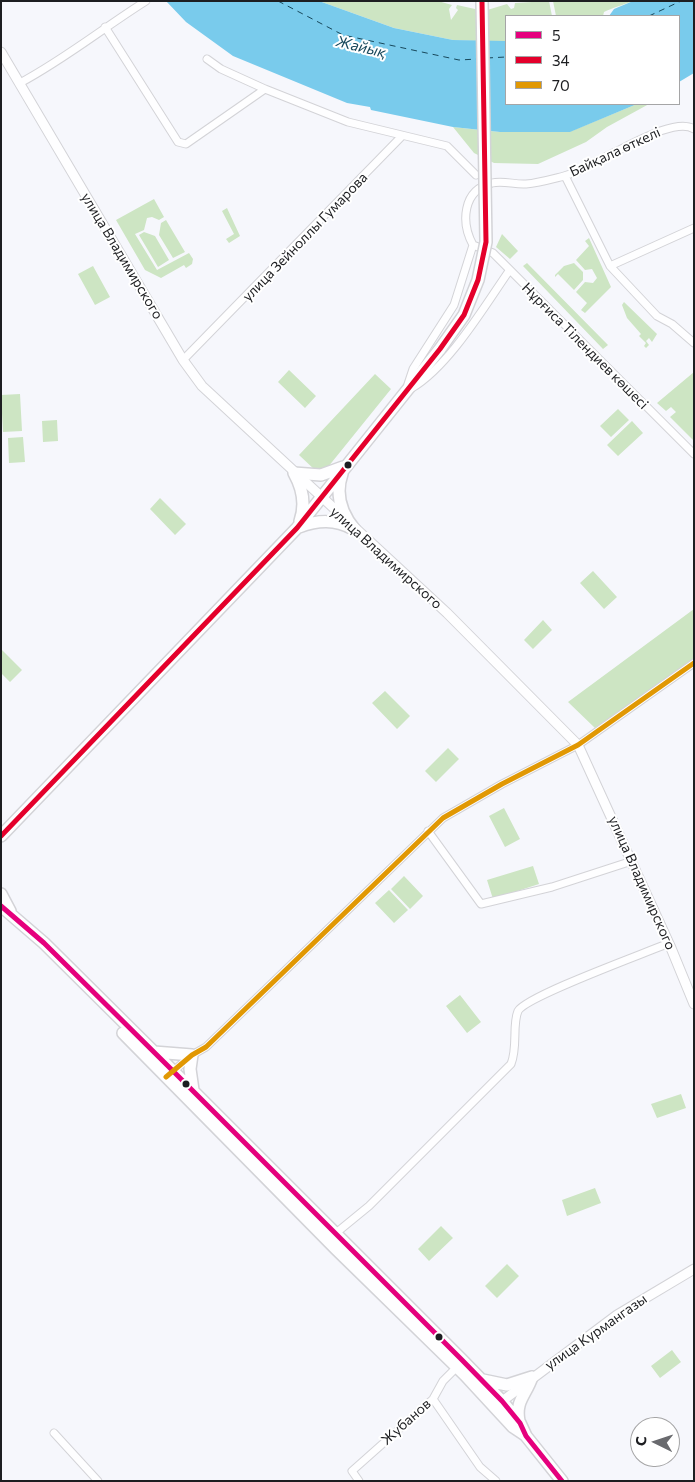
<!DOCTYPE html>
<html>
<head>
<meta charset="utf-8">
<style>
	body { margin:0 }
	#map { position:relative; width:695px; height:1482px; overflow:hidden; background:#f6f7fc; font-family:Commissioner,sans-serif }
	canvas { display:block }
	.frame { position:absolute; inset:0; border:2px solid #1d1e21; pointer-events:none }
	.legend { position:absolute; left:505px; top:15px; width:175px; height:90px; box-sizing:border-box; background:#fff; border:1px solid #a5a5a6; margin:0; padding:6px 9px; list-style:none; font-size:15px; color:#1d1e21 }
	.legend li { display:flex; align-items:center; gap:10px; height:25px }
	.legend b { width:25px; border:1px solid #a5a5a6 }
	.north { position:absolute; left:630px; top:1417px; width:50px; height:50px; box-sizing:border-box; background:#fff; border:1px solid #a5a5a6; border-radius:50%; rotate:274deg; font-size:14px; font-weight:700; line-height:20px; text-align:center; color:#1d1e21 }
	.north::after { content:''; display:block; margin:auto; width:18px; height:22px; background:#696a6e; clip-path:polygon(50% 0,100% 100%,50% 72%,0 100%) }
</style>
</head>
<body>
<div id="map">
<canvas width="695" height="1482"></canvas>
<div class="frame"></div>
<ul class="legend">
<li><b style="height:6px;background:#e5007d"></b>5</li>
<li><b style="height:6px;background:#e4002b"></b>34</li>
<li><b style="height:6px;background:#e19803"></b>70</li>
</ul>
<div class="north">С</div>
</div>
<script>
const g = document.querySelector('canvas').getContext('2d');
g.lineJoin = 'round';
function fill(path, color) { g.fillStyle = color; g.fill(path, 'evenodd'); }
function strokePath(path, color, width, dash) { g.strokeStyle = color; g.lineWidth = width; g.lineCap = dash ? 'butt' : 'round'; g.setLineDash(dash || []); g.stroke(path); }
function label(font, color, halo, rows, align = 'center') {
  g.font = font + ' Commissioner,sans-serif'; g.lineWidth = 4; g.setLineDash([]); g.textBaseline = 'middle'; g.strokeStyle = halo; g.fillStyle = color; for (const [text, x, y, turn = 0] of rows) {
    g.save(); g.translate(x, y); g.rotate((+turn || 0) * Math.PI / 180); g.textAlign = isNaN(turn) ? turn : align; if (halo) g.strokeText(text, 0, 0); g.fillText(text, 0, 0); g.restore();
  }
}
const green = new Path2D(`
	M 319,1 L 438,1 L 452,5 L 449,9 L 451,20 L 458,10 L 456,8 L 457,5 L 484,11 L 507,4 L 511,9 L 514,8 L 515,3 L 549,1 L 552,16 L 506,16 L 506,41 L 502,42 L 453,40 L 394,28 Z
	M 553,1 L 633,1 C 623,5 612,8 604,12 L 603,16 L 556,16 Z
	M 637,104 L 649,104 L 607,127 L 586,142 L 538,164 L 494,163 L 474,153 L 453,127 L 500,132 L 569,132 Z
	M 154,199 L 164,217 L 159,220 L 152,217 L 147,218 L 144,230 L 135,234 L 157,270 L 189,253 L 193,259 L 192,264 L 186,268 L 184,265 L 161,278 L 145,270 L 116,220 Z
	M 227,208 L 240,236 L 229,243 L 226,239 L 234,234 L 222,211 Z
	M 166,220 L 185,252 L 173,258 L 159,235 L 161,223 Z
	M 144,232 L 155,236 L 169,260 L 158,267 L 139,235 Z
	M 502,234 L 518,251 L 510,259 L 496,247 Z
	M 589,238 L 611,287 L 585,313 L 581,310 L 587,303 L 576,292 L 585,282 L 593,283 L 597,278 L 592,269 L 585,270 L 576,260 L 589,246 L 585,241 Z
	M 527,263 L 608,345 L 603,349 L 523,266 Z
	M 574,263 L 583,272 L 583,280 L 574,290 L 558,274 L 555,277 L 555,275 L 564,266 Z
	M 93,266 L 110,297 L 95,305 L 78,274 Z
	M 624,302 L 657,334 L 652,342 L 649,338 L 646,341 L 649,345 L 646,348 L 644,346 L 646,343 L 639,336 L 641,334 L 627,318 L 622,305 Z
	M 289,370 L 316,396 L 305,408 L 278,382 Z
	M 694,372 L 694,441 L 670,417 L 676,412 L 671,407 L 666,411 L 657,403 Z
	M 375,374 L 391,389 L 328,467 L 316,471 L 299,455 Z
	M 20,394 L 22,431 L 3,432 L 1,395 Z
	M 618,409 L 629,420 L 611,437 L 600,426 Z
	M 57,420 L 58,441 L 43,442 L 42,421 Z
	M 632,421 L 643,433 L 618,456 L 607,445 Z
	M 23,437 L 25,462 L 9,463 L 8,438 Z
	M 160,498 L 186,524 L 175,535 L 150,509 Z
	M 593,571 L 617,597 L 604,609 L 580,583 Z
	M 694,609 L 694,659 L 595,728 L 568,702 Z
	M 543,620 L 552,630 L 533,649 L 524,640 Z
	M 1,649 L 22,670 L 10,682 L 1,673 Z
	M 385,691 L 410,716 L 397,729 L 372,703 Z
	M 448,748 L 459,759 L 436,782 L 425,771 Z
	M 504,808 L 520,839 L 505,847 L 489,816 Z
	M 533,866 L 539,884 L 493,899 L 487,880 Z
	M 404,876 L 423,896 L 410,909 L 391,889 Z
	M 389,890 L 408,910 L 394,923 L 375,903 Z
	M 460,995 L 481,1022 L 467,1033 L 446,1006 Z
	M 681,1094 L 686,1108 L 657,1118 L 651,1104 Z
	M 595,1188 L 601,1203 L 567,1216 L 562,1200 Z
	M 441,1226 L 453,1238 L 429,1261 L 418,1249 Z
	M 507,1264 L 519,1276 L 497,1298 L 485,1286 Z
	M 672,1350 L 681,1362 L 660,1378 L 651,1366 Z`);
const water = new Path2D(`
	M 166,1 L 319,1 L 394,28 L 453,40 L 506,41 L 506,104 L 637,104 L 570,132 L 500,132 L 453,127 L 371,110 L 370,107 L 347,103 L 233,56 L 186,22 Z
	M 633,1 L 694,1 L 694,73 L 679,82 L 679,16 L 609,16 L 614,9 Z`);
const ferry = new Path2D(`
	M 278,1 L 343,35 L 459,60 L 478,59
	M 649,16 L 681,1
	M 487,58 L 506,57`);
const minor = new Path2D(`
	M 105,27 L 178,142 L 186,144 L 265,89
	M 207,59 L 221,69 L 265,89 L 348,122 L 447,146 L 476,175
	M 20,83 C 65,59 103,28 146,1
	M 565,176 L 610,266 L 657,316 L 672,324 L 694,343
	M 473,245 L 493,253 L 694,454
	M 473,245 C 461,223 462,190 492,183 C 503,180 515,185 526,184 C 538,183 552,179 564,176 C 579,172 594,162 609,155 C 627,147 676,117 694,129
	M 610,266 L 694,228
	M 183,360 L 401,137
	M 408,384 L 413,369 L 454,305 L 473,245
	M 412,388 C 449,366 484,307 509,271
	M 428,831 L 481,904 L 552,887 L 632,861
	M 170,1074 L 192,1055 L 206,1047 L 443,818 L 502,784 L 578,745 L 694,663
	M 336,1233 L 369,1206 L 511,1064 C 518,1047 512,1025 518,1011 C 526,996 646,953 669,943
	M 433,1399 L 480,1467 L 496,1481
	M 54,1433 L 98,1481
	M 359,1481 L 352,1471 L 433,1399 L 443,1381 L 458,1366`);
const tertiary = new Path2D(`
	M 1,52 L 183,360 L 202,386 L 447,613 L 578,745 L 671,948 L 694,1004
	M 497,1405 L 617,1315 L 694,1269`);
const primary = new Path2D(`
	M 294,473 C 303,489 306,504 300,521
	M 294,473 L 321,475 L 343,467
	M 342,474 C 335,494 341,513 355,530
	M 299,527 C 318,520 335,519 353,529
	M 1,836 L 297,528 L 440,349
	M 1,894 L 10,911
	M 1,906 L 44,943 L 173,1071 L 462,1360 L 502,1401 L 520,1423 L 526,1436 L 562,1481
	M 123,1033 L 336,1249 L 465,1375 L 513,1427 L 525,1435
	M 154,1052 L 192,1055 L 190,1069 L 193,1090
	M 483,1380 L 507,1385 L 532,1377
	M 519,1421 C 515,1401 526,1395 532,1377`);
const primaryBridge = new Path2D(`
	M 440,349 L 464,315 L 478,280 L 486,242 L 482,1`);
const bus1 = new Path2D(`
	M 1,906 L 44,943 L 173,1071 L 462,1360 L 502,1401 L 520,1423 L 526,1436 L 562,1481`);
const bus2 = new Path2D(`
	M 1,836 L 297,528 L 440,349 L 464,315 L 478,280 L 486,242 L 482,1`);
const bus3 = new Path2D(`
	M 166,1077 L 192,1055 L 206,1047 L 443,818 L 502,784 L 578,745 L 694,663`);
const markers = [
	[348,465,4.5,"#1d1e21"],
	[186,1084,4.5,"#1d1e21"],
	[439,1337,4.5,"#1d1e21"]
];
const streetNames = [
	["Байқала өткелі",615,152,-25],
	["улица Зейноллы Гумарова",305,237,-46],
	["улица Владимирского",122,256,59],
	["Нұрғиса Тілендиев көшесі",585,346,45],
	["улица Владимирского",386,558,42],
	["улица Владимирского",642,883,66],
	["улица Курмангазы",596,1332,-35],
	["Жубанов",406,1422,-42]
];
const waterNames = [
	["Жайық",361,47,14]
];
fill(green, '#cde5c3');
fill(water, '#79cbec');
strokePath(ferry, '#18485b', 1, [6, 5]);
strokePath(minor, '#d3d3d7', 9);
strokePath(tertiary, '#d3d3d7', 11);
strokePath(primary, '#d3d3d7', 14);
strokePath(minor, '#fefeff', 7);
strokePath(tertiary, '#fefeff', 9);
strokePath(primary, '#fefeff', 11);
strokePath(primaryBridge, '#d3d3d7', 14, []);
strokePath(primaryBridge, '#fefeff', 11);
strokePath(bus1, '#e5007d', 5);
strokePath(bus2, '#e4002b', 5);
strokePath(bus3, '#e19803', 5);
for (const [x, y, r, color] of markers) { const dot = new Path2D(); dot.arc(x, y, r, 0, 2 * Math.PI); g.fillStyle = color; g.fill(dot); strokePath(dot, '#fff', 2); }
label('14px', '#1d1e21', '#fff', streetNames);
label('italic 15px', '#18485b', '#fff', waterNames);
</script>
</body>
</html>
